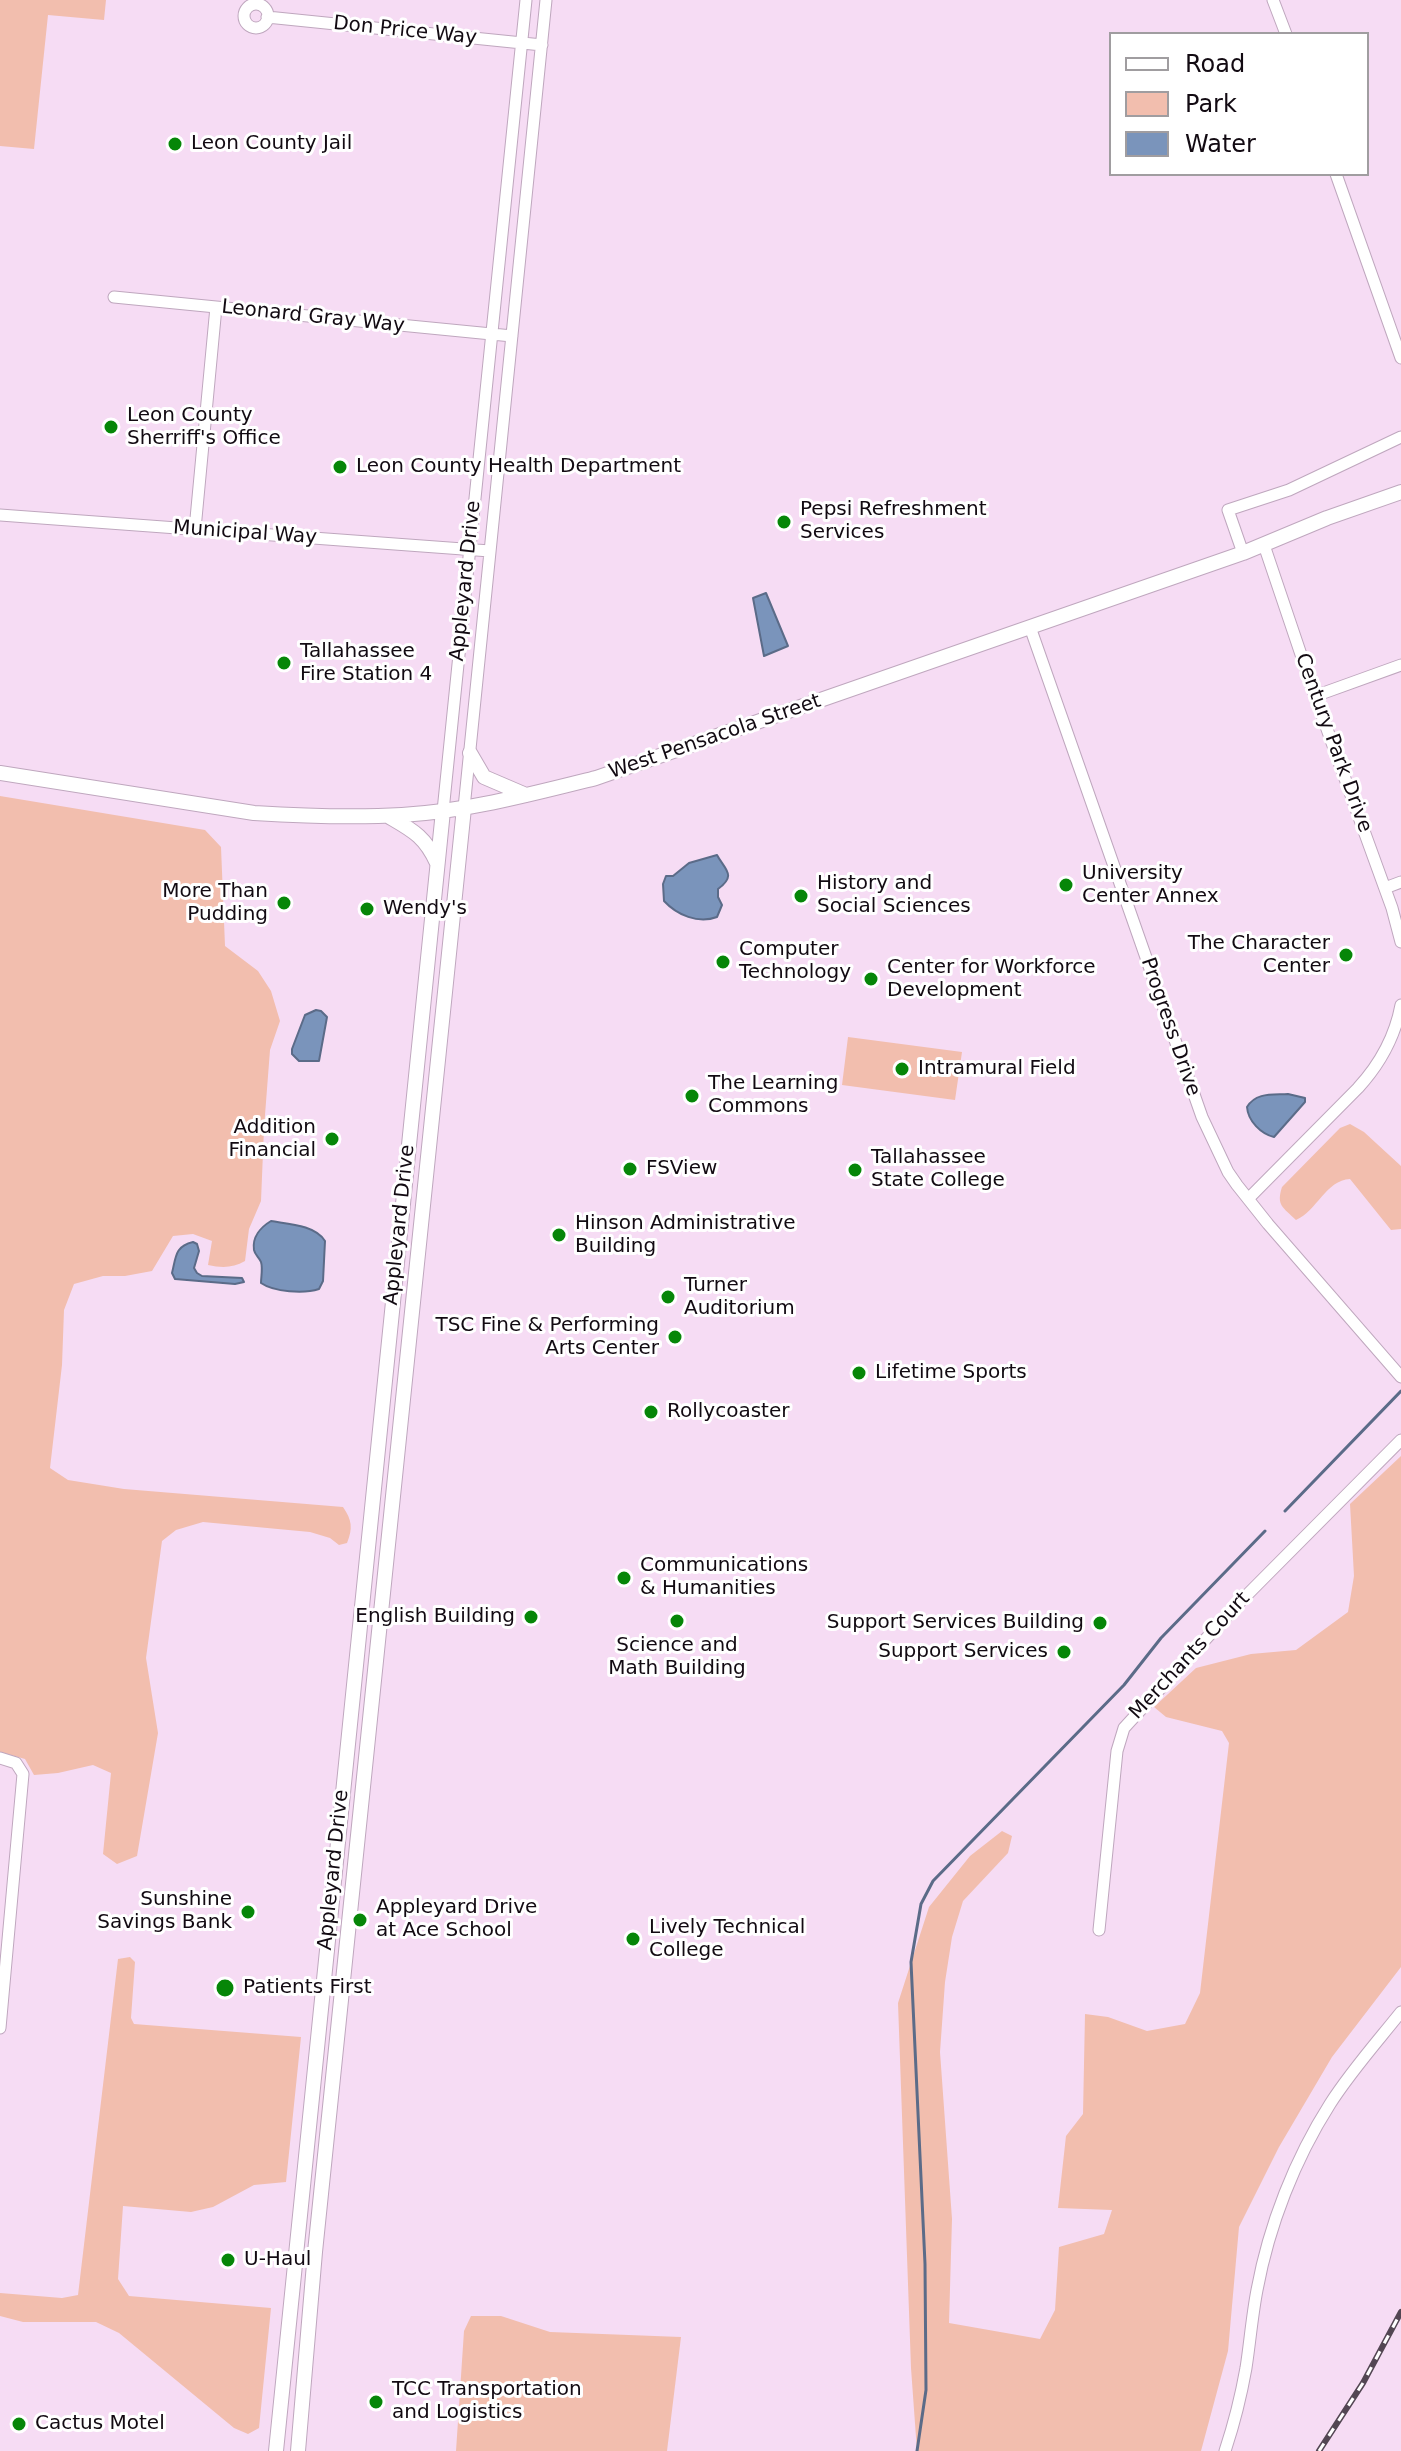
<!DOCTYPE html>
<html>
<head>
<meta charset="utf-8">
<style>
	body { margin:0 }
	#map { position:relative; width:1401px; height:2451px; overflow:hidden; background:#f6dcf4; font-family:"DejaVu Sans",sans-serif }
	canvas { display:block }
	.legend { position:absolute; left:1109px; top:32px; width:260px; height:144px; box-sizing:border-box; background:#fff; border:2px solid #a09da0; margin:0; padding:10px 14px; list-style:none; font-size:24px; color:#120a12 }
	.legend li { display:flex; align-items:center; gap:16px; height:40px }
	.legend b { width:40px; border:2px solid #a09da0 }
</style>
</head>
<body>
<div id="map">
<canvas width="1401" height="2451"></canvas>
<ul class="legend">
<li><b style="height:10px;background:#fff"></b>Road</li>
<li><b style="height:22px;background:#f2beae"></b>Park</li>
<li><b style="height:22px;background:#7a94bb"></b>Water</li>
</ul>
</div>
<script>
const g = document.querySelector('canvas').getContext('2d');
g.lineJoin = 'round';
function fill(path, color) { g.fillStyle = color; g.fill(path, 'evenodd'); }
function strokePath(path, color, width, dash) { g.strokeStyle = color; g.lineWidth = width; g.lineCap = dash ? 'butt' : 'round'; g.setLineDash(dash || []); g.stroke(path); }
function label(font, color, halo, rows, align = 'center') {
  g.font = font + ' "DejaVu Sans",sans-serif'; g.lineWidth = 6; g.setLineDash([]); g.textBaseline = 'middle'; g.strokeStyle = halo; g.fillStyle = color; for (const [text, x, y, turn = 0] of rows) {
    g.save(); g.translate(x, y); g.rotate((+turn || 0) * Math.PI / 180); g.textAlign = isNaN(turn) ? turn : align; if (halo) g.strokeText(text, 0, 0); g.fillText(text, 0, 0); g.restore();
  }
}
const green = new Path2D(`
	M 0,0 L 106,0 L 104,20 L 48,15 L 34,149 L 0,146 Z
	M 0,796 L 205,830 L 221,847 L 225,946 L 258,971 L 271,991 L 280,1021 L 270,1050 L 264,1128 L 261,1201 L 249,1229 L 245,1261 C 233,1268 222,1268 208,1265 L 212,1241 L 193,1234 L 173,1236 L 152,1271 L 125,1276 L 103,1276 L 74,1284 L 64,1310 L 62,1365 L 50,1468 L 68,1480 L 124,1489 L 343,1507 C 352,1520 353,1528 347,1543 L 339,1545 L 330,1538 L 310,1532 L 203,1522 L 176,1530 L 162,1541 L 146,1658 L 158,1733 L 137,1856 L 117,1864 L 103,1854 L 111,1773 L 93,1765 L 58,1773 L 34,1775 L 25,1759 L 0,1752 Z
	M 848,1037 L 962,1052 L 955,1100 L 842,1085 Z
	M 1350,1124 L 1364,1132 L 1401,1166 L 1401,1229 L 1391,1230 L 1350,1179 C 1326,1180 1317,1211 1296,1220 C 1283,1207 1276,1206 1282,1187 L 1340,1128 Z
	M 1401,1456 L 1401,1967 L 1332,2057 L 1279,2147 L 1239,2227 L 1228,2351 L 1201,2451 L 917,2451 L 911,2368 L 898,2003 L 929,1907 L 970,1856 L 1002,1831 L 1012,1836 L 1008,1853 L 963,1901 L 952,1937 L 945,1982 L 940,2052 L 952,2219 L 949,2323 L 1040,2339 L 1055,2310 L 1059,2247 L 1104,2234 L 1112,2210 L 1058,2208 L 1066,2136 L 1083,2114 L 1085,2014 L 1108,2017 L 1147,2031 L 1185,2024 L 1200,1993 L 1229,1743 L 1222,1731 L 1166,1717 L 1154,1707 L 1196,1668 L 1251,1654 L 1296,1650 L 1348,1612 L 1354,1576 L 1350,1504 Z
	M 130,1957 L 135,1962 L 131,2018 L 134,2024 L 301,2037 L 286,2182 L 254,2185 L 213,2207 L 191,2212 L 123,2206 L 118,2279 L 129,2296 L 271,2308 L 259,2428 L 248,2434 L 234,2428 L 119,2333 L 96,2322 L 23,2322 L 0,2316 L 0,2293 L 62,2298 L 78,2295 L 118,1959 Z
	M 471,2316 L 501,2316 L 550,2332 L 681,2337 L 667,2451 L 456,2451 L 464,2331 Z`);
const water = new Path2D(`
	M 766,593 L 788,646 L 764,656 L 753,598 Z
	M 717,855 C 725,870 737,875 718,889 L 718,897 L 722,905 L 717,917 C 698,924 677,915 664,901 L 663,884 L 666,876 L 673,876 L 689,863 Z
	M 316,1010 L 321,1011 L 327,1017 L 319,1061 L 299,1061 L 292,1054 L 292,1049 L 305,1015 Z
	M 1288,1094 L 1305,1098 L 1305,1102 L 1274,1137 C 1261,1134 1248,1121 1247,1107 C 1256,1092 1273,1095 1288,1094 Z
	M 271,1221 C 288,1224 315,1225 325,1241 L 323,1281 L 319,1289 C 304,1294 274,1292 261,1283 C 261,1277 263,1268 261,1262 C 259,1257 255,1255 254,1250 C 252,1237 261,1227 271,1221 Z
	M 193,1242 L 197,1244 L 199,1251 L 194,1268 L 197,1273 L 202,1276 L 242,1278 L 244,1282 L 235,1284 L 175,1279 L 172,1273 C 176,1257 175,1246 193,1242 Z`);
const stream = new Path2D(`
	M 1285,1511 L 1401,1391
	M 917,2451 L 926,2390 L 925,2264 L 911,1962 L 921,1904 L 933,1881 L 1124,1685 L 1161,1638 L 1265,1531`);
const minor = new Path2D(`
	M 1273,0 L 1286,34
	M244 16a12 12 0 1 1 24 0a12 12 0 1 1-24 0Z
	M 267,17 L 542,45
	M 1336,174 L 1401,358
	M 114,297 L 512,336
	M 0,515 L 490,551
	M 195,529 L 216,307
	M 1264,545 L 1315,696 L 1392,908 L 1401,942
	M 1243,553 L 1228,510 L 1289,490 L 1401,437
	M 1030,627 L 1202,1117 L 1228,1172 L 1237,1185 L 1268,1224 L 1401,1377
	M 1315,696 L 1401,665
	M 464,808 L 546,0
	M 443,811 L 526,0
	M 1385,888 L 1401,882
	M 1248,1199 L 1358,1088 C 1380,1064 1395,1037 1401,1005
	M 0,1758 L 16,1763 L 23,1774 L 0,2028
	M 1099,1930 L 1117,1751 L 1124,1728 L 1237,1605 L 1401,1440
	M 1225,2451 C 1234,2424 1241,2396 1246,2368 C 1250,2342 1252,2316 1257,2290 C 1269,2225 1295,2159 1330,2104 C 1351,2071 1377,2042 1401,2012`);
const major = new Path2D(`
	M 470,753 L 484,777 L 526,795
	M 0,773 L 254,813 C 303,816 352,818 402,815 C 468,811 532,794 596,778 L 1243,553 L 1327,518 L 1401,492
	M 388,816 C 412,830 425,836 437,863
	M 276,2451 L 443,811
	M 298,2451 L 315,2252 L 464,808`);
const rail = new Path2D(`
	M 1319,2451 L 1363,2383 L 1401,2312`);
const markers = [
	[175,144,8,"#068608"],
	[111,427,8,"#068608"],
	[340,467,8,"#068608"],
	[784,522,8,"#068608"],
	[284,663,8,"#068608"],
	[1066,885,8,"#068608"],
	[801,896,8,"#068608"],
	[284,903,8,"#068608"],
	[367,909,8,"#068608"],
	[1346,955,8,"#068608"],
	[723,962,8,"#068608"],
	[871,979,8,"#068608"],
	[902,1069,8,"#068608"],
	[692,1096,8,"#068608"],
	[332,1139,8,"#068608"],
	[630,1169,8,"#068608"],
	[855,1170,8,"#068608"],
	[559,1235,8,"#068608"],
	[668,1297,8,"#068608"],
	[675,1337,8,"#068608"],
	[859,1373,8,"#068608"],
	[651,1412,8,"#068608"],
	[624,1578,8,"#068608"],
	[531,1617,8,"#068608"],
	[677,1621,8,"#068608"],
	[1100,1623,8,"#068608"],
	[1064,1652,8,"#068608"],
	[248,1912,8,"#068608"],
	[360,1920,8,"#068608"],
	[633,1939,8,"#068608"],
	[225,1988,10,"#068608"],
	[228,2260,8,"#068608"],
	[376,2402,8,"#068608"],
	[19,2424,8,"#068608"]
];
const streetNames = [
	["Don Price Way",405,31,6],
	["Leonard Gray Way",313,317,6],
	["Municipal Way",245,533,4],
	["Appleyard Drive",466,581,-84],
	["West Pensacola Street",715,737,-19],
	["Century Park Drive",1333,743,70],
	["Progress Drive",1170,1027,71],
	["Appleyard Drive",400,1225,-84],
	["Merchants Court",1190,1656,-47],
	["Appleyard Drive",334,1870,-84]
];
const poiNames = [
	["Leon County Jail",191,144],
	["Leon County",127,416],
	["Sherriff's Office",127,439],
	["Leon County Health Department",356,467],
	["Pepsi Refreshment",800,510],
	["Services",800,533],
	["Tallahassee",300,652],
	["Fire Station 4",300,675],
	["University",1082,874],
	["Center Annex",1082,897],
	["History and",817,884],
	["Social Sciences",817,907],
	["More Than",268,892,"right"],
	["Pudding",268,915,"right"],
	["Wendy's",383,909],
	["The Character",1330,944,"right"],
	["Center",1330,967,"right"],
	["Computer",739,950],
	["Technology",739,973],
	["Center for Workforce",887,968],
	["Development",887,991],
	["Intramural Field",918,1069],
	["The Learning",708,1084],
	["Commons",708,1107],
	["Addition",316,1128,"right"],
	["Financial",316,1151,"right"],
	["Tallahassee",871,1158],
	["State College",871,1181],
	["FSView",646,1169],
	["Hinson Administrative",575,1224],
	["Building",575,1247],
	["Turner",684,1286],
	["Auditorium",684,1309],
	["TSC Fine & Performing",659,1326,"right"],
	["Arts Center",659,1349,"right"],
	["Lifetime Sports",875,1373],
	["Rollycoaster",667,1412],
	["Communications",640,1566],
	["& Humanities",640,1589],
	["English Building",515,1617,"right"],
	["Support Services Building",1084,1623,"right"],
	["Science and",677,1646,"center"],
	["Math Building",677,1669,"center"],
	["Support Services",1048,1652,"right"],
	["Sunshine",232,1900,"right"],
	["Savings Bank",232,1923,"right"],
	["Appleyard Drive",376,1908],
	["at Ace School",376,1931],
	["Lively Technical",649,1928],
	["College",649,1951],
	["Patients First",243,1988],
	["U-Haul",244,2260],
	["TCC Transportation",392,2390],
	["and Logistics",392,2413],
	["Cactus Motel",35,2424]
];
fill(green, '#f2beae');
fill(water, '#7a94bb');
strokePath(water, '#5b6b88', 2);
strokePath(stream, '#5b6b88', 3);
strokePath(minor, '#bfa7be', 13);
strokePath(major, '#bfa7be', 16);
strokePath(minor, '#fff', 11);
strokePath(major, '#fff', 14);
strokePath(rail, '#534653', 6);
strokePath(rail, '#fff', 3, [9]);
for (const [x, y, r, color] of markers) { const dot = new Path2D(); dot.arc(x, y, r, 0, 2 * Math.PI); g.fillStyle = color; g.fill(dot); strokePath(dot, '#fff', 3); }
label('20px', '#120a12', '#fff', streetNames);
label('20px', '#120a12', '#fff', poiNames, 'left');
</script>
</body>
</html>
